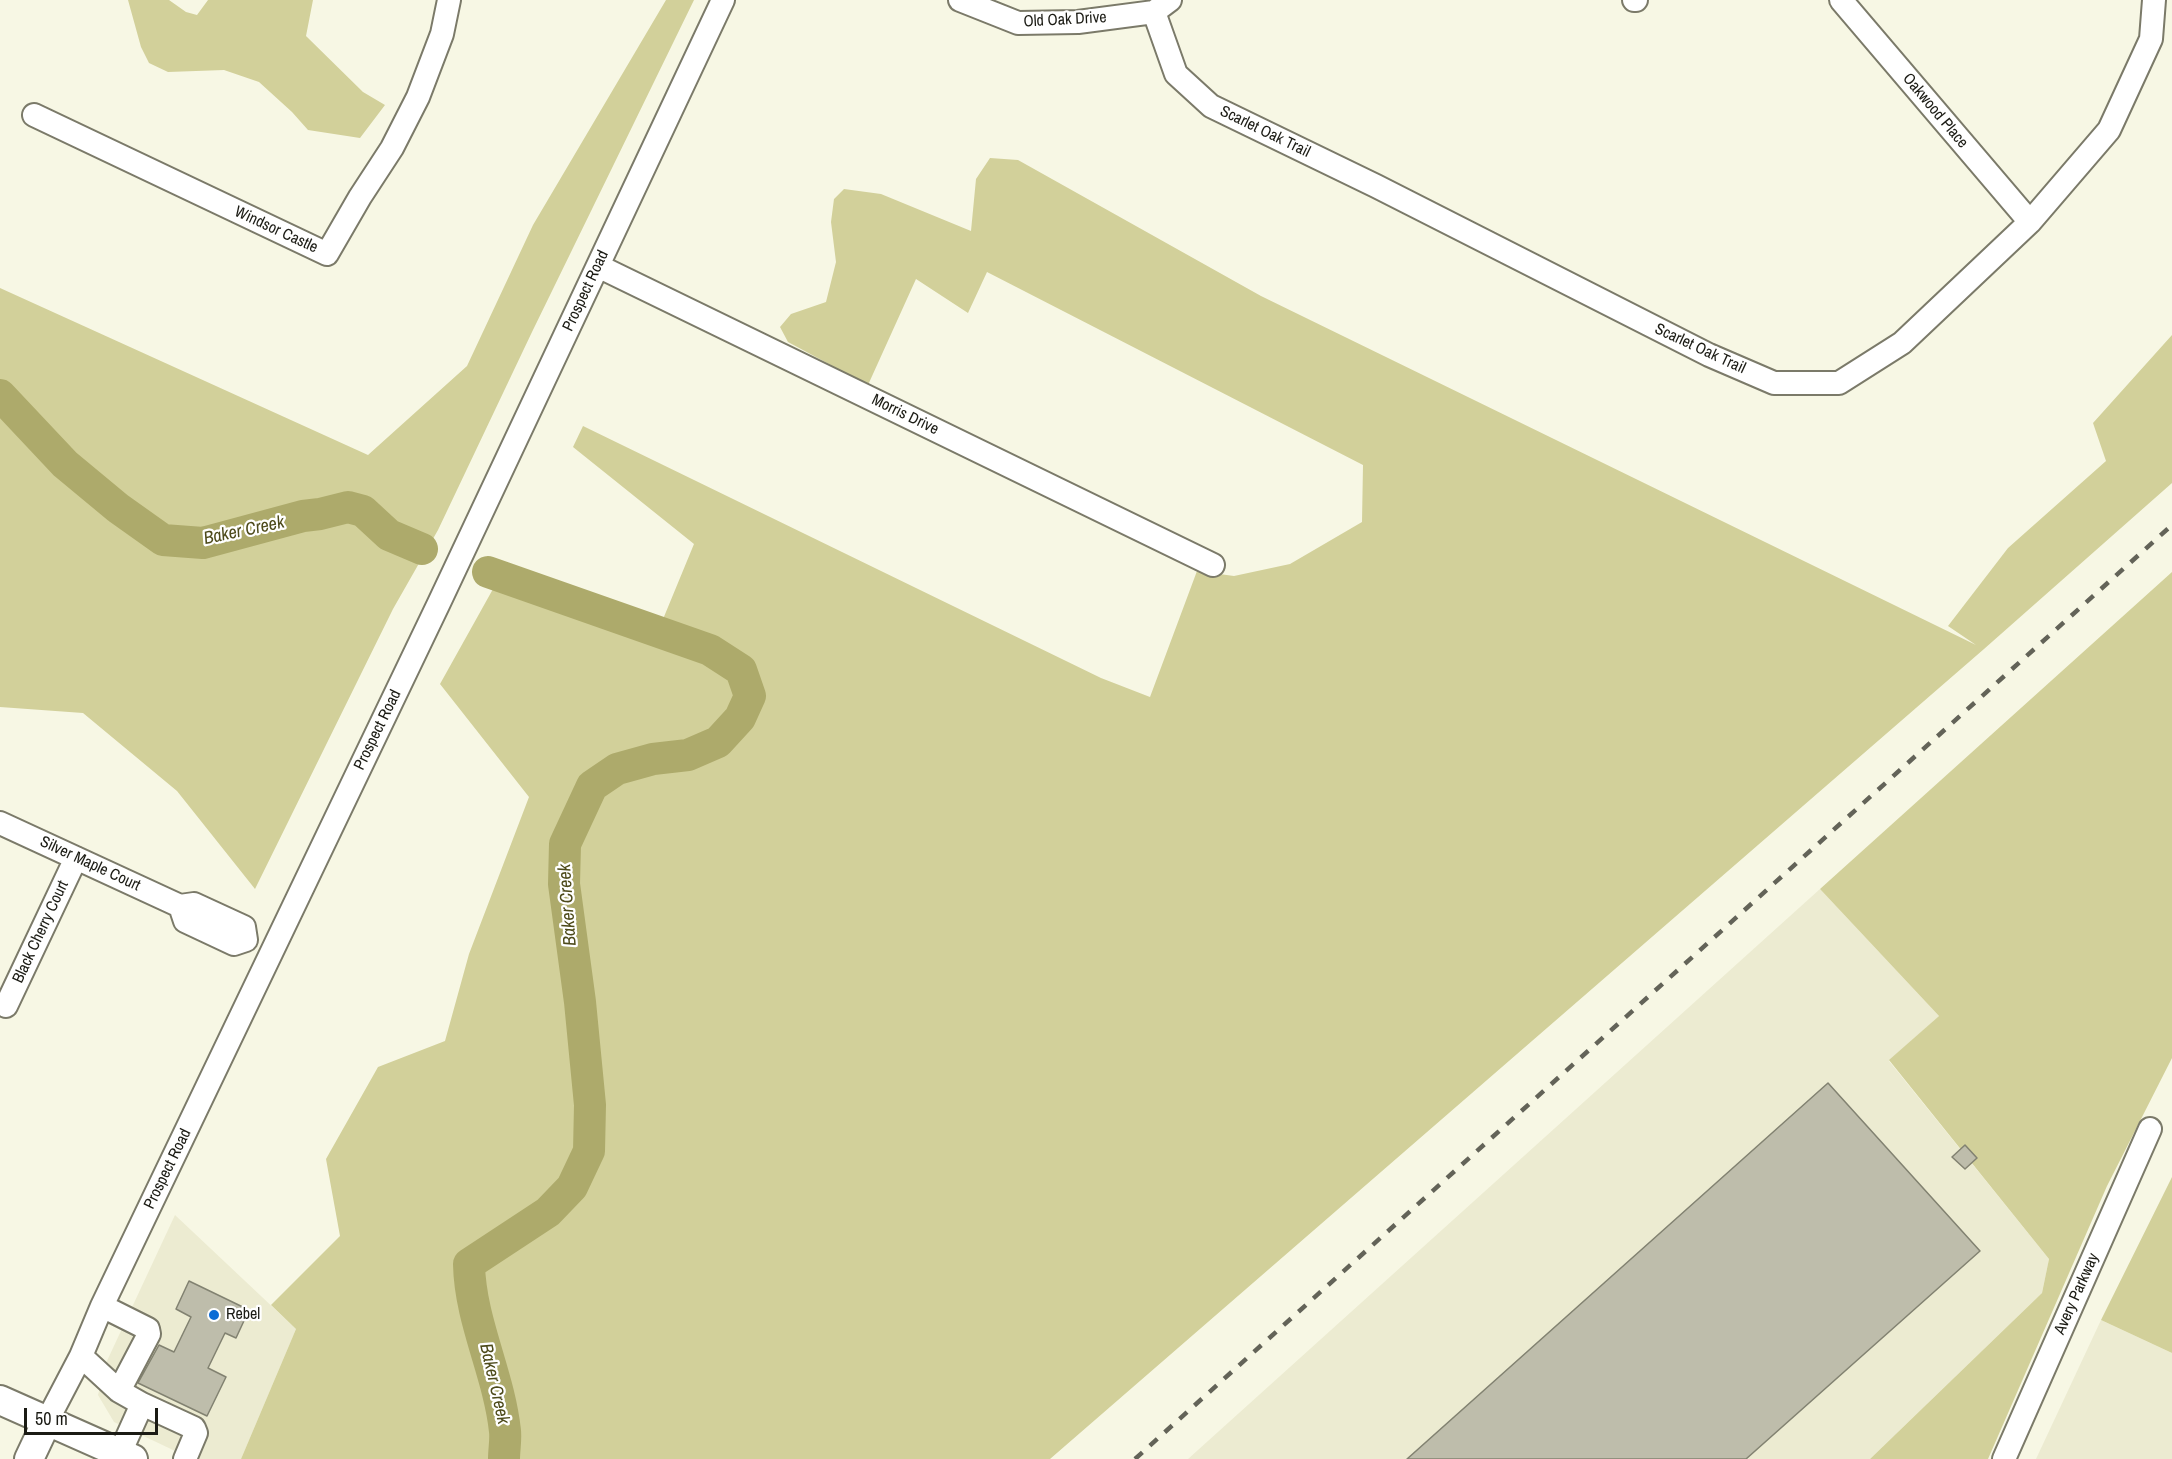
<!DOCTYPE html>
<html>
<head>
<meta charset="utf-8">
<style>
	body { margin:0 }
	#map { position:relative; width:2172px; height:1459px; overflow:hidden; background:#f7f7e4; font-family:"Archivo Narrow",sans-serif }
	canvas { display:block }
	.scale { position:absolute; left:24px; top:1408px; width:134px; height:27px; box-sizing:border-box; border:3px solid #1b1b14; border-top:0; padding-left:8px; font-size:18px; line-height:21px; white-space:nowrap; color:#1b1b14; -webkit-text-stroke:4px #fff; paint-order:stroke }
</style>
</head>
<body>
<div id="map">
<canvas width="2172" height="1459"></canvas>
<div class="scale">50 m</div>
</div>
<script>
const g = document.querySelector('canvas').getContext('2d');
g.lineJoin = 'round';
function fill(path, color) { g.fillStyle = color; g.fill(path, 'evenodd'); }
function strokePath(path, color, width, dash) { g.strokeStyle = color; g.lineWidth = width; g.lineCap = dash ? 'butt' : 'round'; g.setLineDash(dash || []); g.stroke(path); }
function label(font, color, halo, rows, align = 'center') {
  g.font = font + ' "Archivo Narrow",sans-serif'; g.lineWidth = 4.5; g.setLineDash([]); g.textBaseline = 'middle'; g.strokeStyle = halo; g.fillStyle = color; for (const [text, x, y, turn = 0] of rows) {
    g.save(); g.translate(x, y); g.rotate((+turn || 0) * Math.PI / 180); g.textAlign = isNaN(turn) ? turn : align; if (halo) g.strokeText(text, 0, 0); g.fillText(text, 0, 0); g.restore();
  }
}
const built = new Path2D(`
	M 1820,889 L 1939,1016 L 1889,1061 L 2049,1259 L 2042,1293 L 1870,1459 L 1188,1459 Z
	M 175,1215 L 296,1329 L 241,1459 L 192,1459 L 114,1422 L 98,1395 L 106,1363 Z
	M 2101,1320 L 2172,1353 L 2172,1459 L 2036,1459 Z`);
const green = new Path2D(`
	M 128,0 L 169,0 L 186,12 L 197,15 L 208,0 L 313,0 L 306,36 L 363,92 L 385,105 L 360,138 L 308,130 L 292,112 L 259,82 L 224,70 L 168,72 L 149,63 L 141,47 Z
	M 666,0 L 694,0 L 532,332 L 438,530 L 393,609 L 255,889 L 177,791 L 83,713 L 0,707 L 0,288 L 368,455 L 467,366 L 533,225 Z
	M 990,158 L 1018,160 L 1261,296 L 1976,645 L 1948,626 L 2008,548 L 2106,461 L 2093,423 L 2172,335 L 2172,483 L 1984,649 L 1050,1459 L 241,1459 L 296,1329 L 271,1305 L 340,1236 L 326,1159 L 378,1067 L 445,1041 L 469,954 L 529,797 L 440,684 L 493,589 L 654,641 L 694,544 L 573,447 L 583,426 L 1101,678 L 1150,697 L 1197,571 L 1234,576 L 1290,564 L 1362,522 L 1363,465 L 987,272 L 968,313 L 916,279 L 868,385 L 788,342 L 780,327 L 791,314 L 826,302 L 836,262 L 831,222 L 834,199 L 844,189 L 881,194 L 971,231 L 976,179 Z
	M 2172,572 L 2172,1058 L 2107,1186 L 1988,1459 L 1870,1459 L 2042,1293 L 2049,1259 L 1889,1060 L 1939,1016 L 1820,889 Z
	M 2172,1177 L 2172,1353 L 2101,1320 Z`);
const river = new Path2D(`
	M 0,395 L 65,464 L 118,508 L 163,540 L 203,543 L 303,516 L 320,514 L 348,507 L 363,511 L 389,535 L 422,549
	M 488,572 L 710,650 L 741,670 L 750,696 L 740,718 L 718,742 L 688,755 L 653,759 L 617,769 L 592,786 L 565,844 L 564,884 L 580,1002 L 590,1105 L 589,1151 L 572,1187 L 548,1212 L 469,1264 C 470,1321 499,1374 505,1431 C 506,1440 504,1450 504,1459`);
const building = new Path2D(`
	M 1828,1083 L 1980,1251 L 1746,1459 L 1407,1459 Z
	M 1965,1145 L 1977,1158 L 1965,1169 L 1952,1157 Z
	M 189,1281 L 249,1310 L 236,1338 L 225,1333 L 208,1368 L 226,1377 L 207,1416 L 138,1383 L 159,1345 L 174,1352 L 191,1317 L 176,1309 Z`);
const minor = new Path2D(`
	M 960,0 L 1018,23 L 1078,22 L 1154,12 L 1170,0
	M 1634,0 L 1636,0
	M 1841,0 L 2030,222
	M 1154,12 L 1176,74 L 1211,106 L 1376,186 L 1709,355 L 1774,383 L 1839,383 L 1902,343 L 2030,222 L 2109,130 L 2151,39 L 2154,0
	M 34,115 L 327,254 L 360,197 L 392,148 L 418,97 L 442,34 L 449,0
	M 598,266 L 1213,565
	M 0,823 L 180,906
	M 194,904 L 244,927 L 246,940 L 234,944 L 185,921 L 180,906 Z
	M 6,1006 L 76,858
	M 102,1306 L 148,1329 L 149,1334 L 119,1391 L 142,1404
	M 81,1356 L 119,1391
	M 47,1421 L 81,1356 L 102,1306 L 439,603 L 723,0
	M 120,1453 L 142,1404 L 194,1428 L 196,1433 L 185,1459
	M 2004,1459 L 2150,1129`);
const major = new Path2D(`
	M 0,1400 L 133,1459
	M 29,1459 L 47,1421`);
const rail = new Path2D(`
	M 1135,1459 L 2172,525`);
const markers = [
	[214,1315,6,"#0b6cd5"]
];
const streetNames = [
	["Old Oak Drive",1065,20,-3],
	["Oakwood Place",1935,111,50],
	["Scarlet Oak Trail",1265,132,26],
	["Windsor Castle",276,230,25],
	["Prospect Road",586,291,-65],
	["Scarlet Oak Trail",1700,349,25],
	["Morris Drive",905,415,26],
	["Prospect Road",378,730,-64],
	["Silver Maple Court",90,864,25],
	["Black Cherry Court",41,932,-65],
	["Prospect Road",168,1169,-64],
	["Avery Parkway",2077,1294,-66]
];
const poiNames = [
	["Rebel",226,1315]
];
const waterNames = [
	["Baker Creek",244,531,-12],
	["Baker Creek",568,905,-94],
	["Baker Creek",494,1384,77]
];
fill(built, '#ecebd1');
fill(green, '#d2d09a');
strokePath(river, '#adaa6b', 32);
fill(building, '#bebdab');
strokePath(building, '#828271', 1.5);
strokePath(minor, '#7b7a69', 26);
strokePath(major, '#7b7a69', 32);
strokePath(minor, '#fff', 22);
strokePath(major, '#fff', 28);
strokePath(rail, '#636358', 4.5, [10, 10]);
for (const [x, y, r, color] of markers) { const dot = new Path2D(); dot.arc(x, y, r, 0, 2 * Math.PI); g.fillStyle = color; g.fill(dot); strokePath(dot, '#fff', 2); }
label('16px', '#1b1b14', '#fff', streetNames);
label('16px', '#1b1b14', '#fff', poiNames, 'left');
label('italic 18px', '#4d4a1a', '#fff', waterNames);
</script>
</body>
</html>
